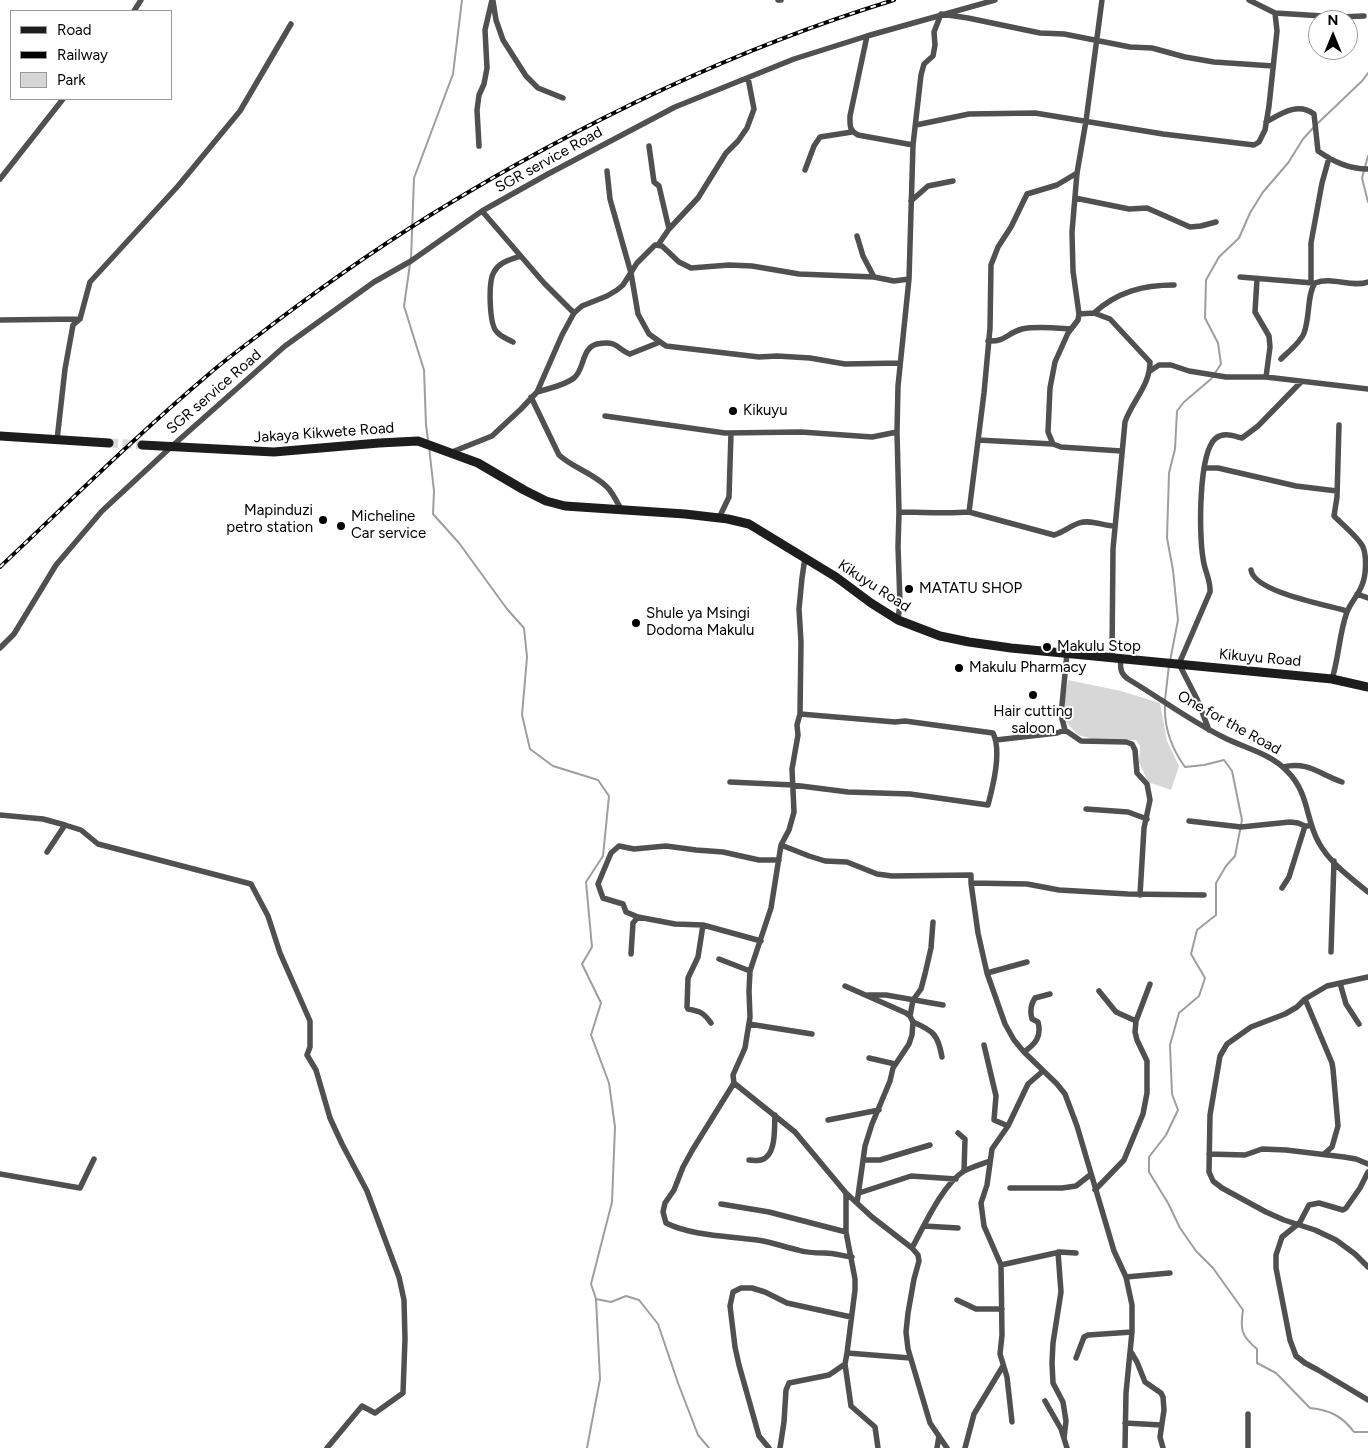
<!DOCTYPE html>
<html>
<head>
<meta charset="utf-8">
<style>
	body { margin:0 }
	#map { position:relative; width:1368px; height:1448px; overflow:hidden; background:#fff; font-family:Figtree,sans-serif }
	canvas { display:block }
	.legend { position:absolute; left:10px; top:10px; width:162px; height:90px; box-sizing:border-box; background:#fff; border:1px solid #999; margin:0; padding:6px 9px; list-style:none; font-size:15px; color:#000 }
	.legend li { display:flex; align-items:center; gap:10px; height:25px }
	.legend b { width:25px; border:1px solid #999 }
	.north { position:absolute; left:1308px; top:10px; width:50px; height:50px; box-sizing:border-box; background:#fff; border:1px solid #999; border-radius:50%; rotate:0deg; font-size:14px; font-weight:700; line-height:20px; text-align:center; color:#000 }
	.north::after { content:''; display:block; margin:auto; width:18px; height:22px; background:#000; clip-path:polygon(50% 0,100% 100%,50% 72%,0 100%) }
</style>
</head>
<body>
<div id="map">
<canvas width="1368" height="1448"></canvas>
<ul class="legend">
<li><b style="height:6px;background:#1d1d1d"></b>Road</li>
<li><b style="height:6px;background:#000"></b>Railway</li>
<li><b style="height:14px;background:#d7d7d7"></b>Park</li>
</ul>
<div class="north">N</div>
</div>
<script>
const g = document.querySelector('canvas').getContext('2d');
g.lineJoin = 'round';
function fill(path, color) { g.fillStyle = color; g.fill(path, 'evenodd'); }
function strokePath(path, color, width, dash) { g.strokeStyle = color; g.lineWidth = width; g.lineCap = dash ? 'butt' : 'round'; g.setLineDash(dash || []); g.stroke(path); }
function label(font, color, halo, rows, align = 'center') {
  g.font = font + ' Figtree,sans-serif'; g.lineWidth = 4; g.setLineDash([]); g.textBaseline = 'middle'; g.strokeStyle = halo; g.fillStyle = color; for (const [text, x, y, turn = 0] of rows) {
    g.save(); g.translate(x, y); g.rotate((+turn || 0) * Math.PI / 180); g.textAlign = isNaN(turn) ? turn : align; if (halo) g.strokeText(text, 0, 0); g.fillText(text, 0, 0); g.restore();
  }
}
const green = new Path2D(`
	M 1068,680 L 1121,691 L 1160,703 L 1167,741 L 1179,766 L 1171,790 L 1148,782 L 1139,762 L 1140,746 L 1136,740 L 1097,740 L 1078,735 L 1065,721 L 1065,697 Z`);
const stream = new Path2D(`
	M 1317,124 L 1362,81 L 1368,73
	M 1368,156 L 1362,178 L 1368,202
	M 411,259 L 414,178 L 453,74 L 462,0
	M 410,264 L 404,306 L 424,370 L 426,425 L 428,440
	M 429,447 L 434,491 L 433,514 L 459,543 L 507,609 L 524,628 L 527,657 L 522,715 L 530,749 L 553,766 L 598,780 L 609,796 L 603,856 L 586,882 L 592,947 L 582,964 L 601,1003 L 591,1035 L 609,1083 L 615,1127 L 612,1202 L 591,1284 L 596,1299 L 611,1302 L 626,1296 L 639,1300 L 658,1324 L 678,1383 L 698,1435 L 709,1448
	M 1170,661 L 1178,620 L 1173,570 L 1167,538 L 1169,473 L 1175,449 L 1177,411 L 1184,402 L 1211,379 L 1221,364 L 1218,343 L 1205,318 L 1206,280 L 1219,257 L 1239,238 L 1250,213 L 1263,192 L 1288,163 L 1303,139 L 1314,127
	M 1165,700 L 1169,665
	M 1165,705 C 1164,728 1172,749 1185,767 L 1204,765 L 1224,760 L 1232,771 L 1242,820 L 1235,856 L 1226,866 L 1216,883 L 1216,915 L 1197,930 L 1191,954 L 1205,978 L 1199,996 L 1179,1013 L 1170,1045 L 1172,1094 L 1178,1110 L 1166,1135 L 1149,1157 L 1149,1172 L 1168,1203 L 1180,1228 L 1196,1251 L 1213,1268 L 1243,1310 C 1240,1329 1241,1336 1257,1349 L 1257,1363 L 1276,1373 L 1310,1408 C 1330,1410 1342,1416 1354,1432 L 1368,1432
	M 587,1448 L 600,1379 L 596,1299`);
const secondaryTunnel = new Path2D(`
	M 109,443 L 142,445`);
const minor = new Path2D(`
	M 778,0 L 781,0
	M 1102,0 L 1086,121 L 1077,173 L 1072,232 L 1073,271 L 1079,314 L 1078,320 L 1068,333 L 1055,362 L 1050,388 L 1048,432 L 1053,444 L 1061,447 L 1121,451
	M 1249,0 L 1275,13 L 1339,17 L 1364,16
	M 493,1 L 496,20 L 503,40 L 526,76 L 538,88 L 563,98
	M 134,11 L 141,0
	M 867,36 L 850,116 C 850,126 849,130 858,135 L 913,145
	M 1266,122 C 1282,113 1298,102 1314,114 L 1318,151 C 1334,162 1349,169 1368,169
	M 916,125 L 969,114 L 1035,113 L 1163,134 L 1254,145 L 1259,142 L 1265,130 L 1269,106 L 1277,31 L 1275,13
	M 479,146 L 477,110 L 479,95 L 484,84 L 487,68 L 485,30 L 492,0
	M 649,146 L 654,182 L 659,186 L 669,229
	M 805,170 L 814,146 L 820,137 L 852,132
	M 607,171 L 610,199 L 631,273 L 638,314 L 649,334 L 666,346 L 759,357 L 777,356 L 810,358 L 845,364 L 900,363
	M 0,179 L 63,99
	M 1075,198 L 1129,209 L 1147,208 L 1190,227 L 1201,226 L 1216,222
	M 911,201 L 928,186 L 953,181
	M 482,211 L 544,283 L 574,313
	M 857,236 L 863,256 L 874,277
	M 658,245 L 669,229 L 698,198 L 726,153 L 738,141 L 747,128 L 754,109 L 748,78
	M 1240,277 L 1313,283
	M 1257,279 L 1255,312 L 1269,336 L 1270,347 L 1266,377
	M 1311,282 L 1311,243 L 1322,183 L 1329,158
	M 1094,313 C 1117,292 1143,285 1174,285
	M 1079,314 L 1094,313 L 1110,319 L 1150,362 C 1150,386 1132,401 1125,422 L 1113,549 L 1112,656
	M 0,320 L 80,319
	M 988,341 C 1006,342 1007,333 1022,329 C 1037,326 1055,328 1071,329
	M 513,342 C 508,339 501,337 497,332 C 489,325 488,281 494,272 C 499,262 510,260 520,256
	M 1281,359 C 1288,352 1301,342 1304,333 C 1310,318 1307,294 1315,283 C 1332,276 1351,288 1368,282
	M 1150,371 L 1159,365 L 1171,365 L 1189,371 L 1226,377 L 1266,377 L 1368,389
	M 537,392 C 549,388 564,386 574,378 C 585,369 581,348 597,344 C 602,343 608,342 613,344 C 619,346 623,352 630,354 L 660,342
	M 531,397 L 559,455 C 573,468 593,473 607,487 C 613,493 617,502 622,511
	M 605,416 L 725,433 L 801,432 L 872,437 L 897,432
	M 57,440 L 65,369 L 73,325 L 80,319 L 90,282 L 178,186 L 240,111 L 291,24
	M 978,440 L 1053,444
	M 452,452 L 492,436 L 521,409 L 537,392 L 562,335 L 574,313 L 582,306 L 607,296 L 617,290 L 623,285 L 637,263 L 655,245 L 662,246 L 679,262 L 691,268 L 729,265 L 752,266 L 799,274 L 874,277 L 894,281 L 909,279
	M 1204,468 L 1218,468 L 1296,486 L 1337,491
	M 899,512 C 922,512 946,514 969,512 L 1054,535 C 1064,532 1070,526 1079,523 C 1091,519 1103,526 1115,526
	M 969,512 L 984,393 L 990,328 L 991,265 L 998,247 L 1011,227 L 1027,194 L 1057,185 L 1077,173
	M 719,518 L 729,497 L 731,433
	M 805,558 L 802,578 L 799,609 L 801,642 L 800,714 L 797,725 L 798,735 L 792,769 L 794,812 L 789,830 L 781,845 L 771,908 L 750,971 L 749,991 L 750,1017 L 745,1048 L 733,1075 L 734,1083 L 795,1132 L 846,1193 L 872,1217 L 912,1248 L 918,1255 L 919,1261 L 914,1279 L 908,1313 L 906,1332 L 908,1349 L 930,1423 L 947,1448
	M 1251,570 C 1254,592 1327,605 1347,611
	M 1357,594 L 1368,598
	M 898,620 L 900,603 L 898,547 L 899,512 L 897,432 L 898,386 L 909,279 L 913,145 L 921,75 L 924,64 L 933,56 L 935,45 L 934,32 L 941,14 L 968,18 L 1040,33 L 1064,34 L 1130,47 L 1152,48 L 1185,57 L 1214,62 L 1273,66
	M 0,648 L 14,634 L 56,565 L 102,511 L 171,447 L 285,346 L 374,282 L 411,261 L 482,211 L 548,174 L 675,107 L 794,59 L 867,36 L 995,0
	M 1067,653 L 1061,715 L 1065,730 L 1081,741 L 1126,742 L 1132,744 L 1135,750 L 1137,773 L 1147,784 L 1150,800 L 1144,828 L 1140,895
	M 1121,658 C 1120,668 1120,673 1128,679 C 1160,698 1190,721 1223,737 C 1244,748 1270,753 1287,771 C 1310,794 1305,819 1319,843 C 1330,863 1351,878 1368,892
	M 1332,679 C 1339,657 1339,634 1347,612 C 1351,602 1359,594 1362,585 C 1366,576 1367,557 1363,547 C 1359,538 1342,524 1334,516 L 1337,497 L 1339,425
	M 1209,730 L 1197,699 L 1179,664 L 1210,592 C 1211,580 1204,570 1203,558 C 1199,536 1198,452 1216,438 C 1224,432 1233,436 1242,438 L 1258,426 L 1301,382
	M 996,740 L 1057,733 L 1065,730
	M 1283,767 C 1308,761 1319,774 1342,782
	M 730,782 L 793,785 L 848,792 L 910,794 L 988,805 C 993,786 1002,751 993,733 L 905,721 L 895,722 L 800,714
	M 1086,809 L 1128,812 L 1147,819
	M 0,815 L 43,819 L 65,825 L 47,852
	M 1189,821 L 1241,827 L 1290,822 L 1298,823 L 1305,826
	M 65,825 L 81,830 L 98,844 L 251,884 L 268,916 L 280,953 L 310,1021 L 310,1047 L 307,1055 L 316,1070 L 330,1118 L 342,1144 L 367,1191 L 399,1277 L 404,1300 L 405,1339 L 403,1393 L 375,1413 L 362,1406 L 327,1448
	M 781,845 L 809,856 L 825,861 L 847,862 L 877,874 L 892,876 L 971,875 L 971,883 L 978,933 L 987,973 L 1005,1024 L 1014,1040 L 1024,1052 L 1057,1084 L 1065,1094 L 1077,1126 L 1114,1251 L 1126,1277 L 1132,1305 L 1132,1332 L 1126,1393 L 1125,1448
	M 971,883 L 1027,884 L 1059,890 L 1128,894 L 1204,895
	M 1282,888 L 1289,877 L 1305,826 L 1308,826
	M 638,917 L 626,912 L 623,904 L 603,898 L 598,884 L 611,853 L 619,846 L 634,849 L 666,846 L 696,850 L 723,852 L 759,860 L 779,860
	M 703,925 L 698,957 L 688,978 L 687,1007 L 688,1009 C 700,1011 704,1013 711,1023
	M 1331,952 L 1334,861
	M 631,954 L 633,923 L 638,917 L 675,924 L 703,925 L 761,941
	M 719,959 L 750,971
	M 987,973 L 1027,962
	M 1368,977 L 1327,986 L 1305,999 L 1297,1007 L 1285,1014 L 1251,1027 L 1227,1044 L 1220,1056 L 1210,1115 L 1209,1172 L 1213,1181 L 1222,1188 L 1266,1212 L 1284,1220 L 1315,1230 L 1336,1240 L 1355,1254 L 1368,1267
	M 1340,983 L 1346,1004 L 1359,1024
	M 845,986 L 906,1013 L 910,1016 L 913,1022 L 912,1035 L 909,1044 L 893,1068 L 890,1081 L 872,1124 L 865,1146 L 857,1203
	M 1099,991 L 1116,1012 L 1136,1021
	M 868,995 L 886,995 L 943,1005
	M 1305,999 L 1332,1063 L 1333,1069 L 1338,1126 L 1332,1147 L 1324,1154
	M 910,1016 L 913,1000 L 921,989 L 925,974 L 931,948 L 933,922
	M 913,1022 C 934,1031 938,1035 942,1057
	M 749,1024 L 812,1034
	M 984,1045 L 996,1096 L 994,1120 L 1008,1126
	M 1024,1052 C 1035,1044 1042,1037 1038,1022 L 1032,1019 C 1030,1012 1031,1004 1035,998 L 1050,994
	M 869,1058 L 895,1064
	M 734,1083 L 693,1149 L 683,1167 L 674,1190 L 665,1203 L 663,1212 L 666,1223 C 692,1236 729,1236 757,1240 C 772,1242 784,1247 798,1250 C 807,1253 816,1253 825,1253 C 834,1253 843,1256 852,1257
	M 828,1120 L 879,1110
	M 958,1133 L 965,1139 L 964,1171
	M 1209,1154 L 1245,1155 L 1262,1149 L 1286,1150 L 1344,1157 L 1356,1159 L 1368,1164
	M 749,1160 C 752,1160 757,1161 761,1160 C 777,1156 774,1127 775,1115
	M 863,1160 L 880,1160 L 930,1145
	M 0,1174 L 80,1188 L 94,1159
	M 1010,1188 L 1062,1188 L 1076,1186 L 1090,1175
	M 1095,1190 L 1124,1160 L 1143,1114 L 1147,1093 L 1147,1061 L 1137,1040 L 1135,1032 L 1136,1021 L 1150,984
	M 846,1193 L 846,1232 L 855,1279 L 855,1290 L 847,1353 L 910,1358
	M 859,1193 L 911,1176 L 956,1179
	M 721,1204 L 769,1212 L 846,1232
	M 1298,1224 L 1282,1237 L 1276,1255 L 1276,1268 L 1290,1340 L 1296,1356 L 1305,1363 L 1318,1370 L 1368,1400
	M 1299,1224 L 1309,1205 L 1319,1203 L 1343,1210 L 1346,1208 L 1360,1188 L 1368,1172
	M 924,1226 L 958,1228
	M 912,1248 C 924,1226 943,1184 964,1171 C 972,1167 982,1164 990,1161
	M 1058,1252 L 1061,1292 L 1053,1343 L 1052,1363 L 1053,1383 L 1063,1402 L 1066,1421 L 1064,1438
	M 1001,1265 L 1060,1252 L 1076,1253
	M 1126,1277 L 1170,1273
	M 957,1300 L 976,1309 L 1002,1309
	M 1131,1352 L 1137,1362 L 1145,1382 L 1161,1393 L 1163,1397 L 1164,1410 L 1160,1437 L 1163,1448
	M 1076,1358 L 1084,1337 L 1088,1335 L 1132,1332
	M 845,1364 L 851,1406 L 875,1427 L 878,1448
	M 1045,1401 L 1061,1429 L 1067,1448
	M 1248,1414 L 1248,1448
	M 1012,1422 L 1007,1377 L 1000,1354 L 1002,1335 L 1001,1265 L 984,1226 L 981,1203 L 987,1185 L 992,1149 L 1008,1126 L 1028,1084 L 1043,1071
	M 1125,1423 L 1161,1425
	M 769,1448 L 759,1436 L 739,1365 L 735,1347 L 730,1306 L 733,1292 L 741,1288 L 752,1288 L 765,1292 L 787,1303 L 851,1317
	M 780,1448 L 784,1422 L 786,1390 L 789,1383 L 829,1375 L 845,1364 L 847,1353
	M 937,1448 L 939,1436
	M 965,1448 L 974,1414 L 1003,1366`);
const secondary = new Path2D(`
	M 0,436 L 109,443
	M 142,445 L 274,452 L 379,443 L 418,441 L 478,463 L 524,490 L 546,501 L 565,506 L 685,514 L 728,519 L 749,524 L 836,577 L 871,603 L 898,620 L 940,636 L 969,642 L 1011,648 L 1332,679 L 1368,687`);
const rail = new Path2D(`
	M 0,567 C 69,502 137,435 209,374 C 224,361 240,349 256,337 C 313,293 371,252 432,214 C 577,125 731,50 894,0`);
const markers = [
	[733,411,5,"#000"],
	[323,520,5,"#000"],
	[341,526,5,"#000"],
	[909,589,5,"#000"],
	[636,623,5,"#000"],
	[1047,647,5,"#000"],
	[959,668,5,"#000"],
	[1033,695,5,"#000"]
];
const streetNames = [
	["SGR service Road",549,160,-29],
	["SGR service Road",214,392,-41],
	["Jakaya Kikwete Road",324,433,-4],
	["Kikuyu Road",874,586,33],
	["Kikuyu Road",1260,658,5],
	["One for the Road",1229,723,29]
];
const poiNames = [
	["Kikuyu",743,411],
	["Mapinduzi",313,511,"right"],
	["petro station",313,528,"right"],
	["Micheline",351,517],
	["Car service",351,534],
	["MATATU SHOP",919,589],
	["Shule ya Msingi",646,614],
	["Dodoma Makulu",646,631],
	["Makulu Stop",1057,647],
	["Makulu Pharmacy",969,668],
	["Hair cutting",1033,712,"center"],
	["saloon",1033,729,"center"]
];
fill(green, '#d7d7d7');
strokePath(stream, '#9e9e9e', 2);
strokePath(secondaryTunnel, '#d9d9d9', 9, [9, 4.5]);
strokePath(minor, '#505050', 5.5);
strokePath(secondary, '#1d1d1d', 9);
strokePath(rail, '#000', 4);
strokePath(rail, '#fff', 2, [5.5]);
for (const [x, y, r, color] of markers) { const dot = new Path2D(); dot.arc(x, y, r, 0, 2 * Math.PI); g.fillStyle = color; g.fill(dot); strokePath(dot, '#fff', 2); }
label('15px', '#000', '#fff', streetNames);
label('15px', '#000', '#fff', poiNames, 'left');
</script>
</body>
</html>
